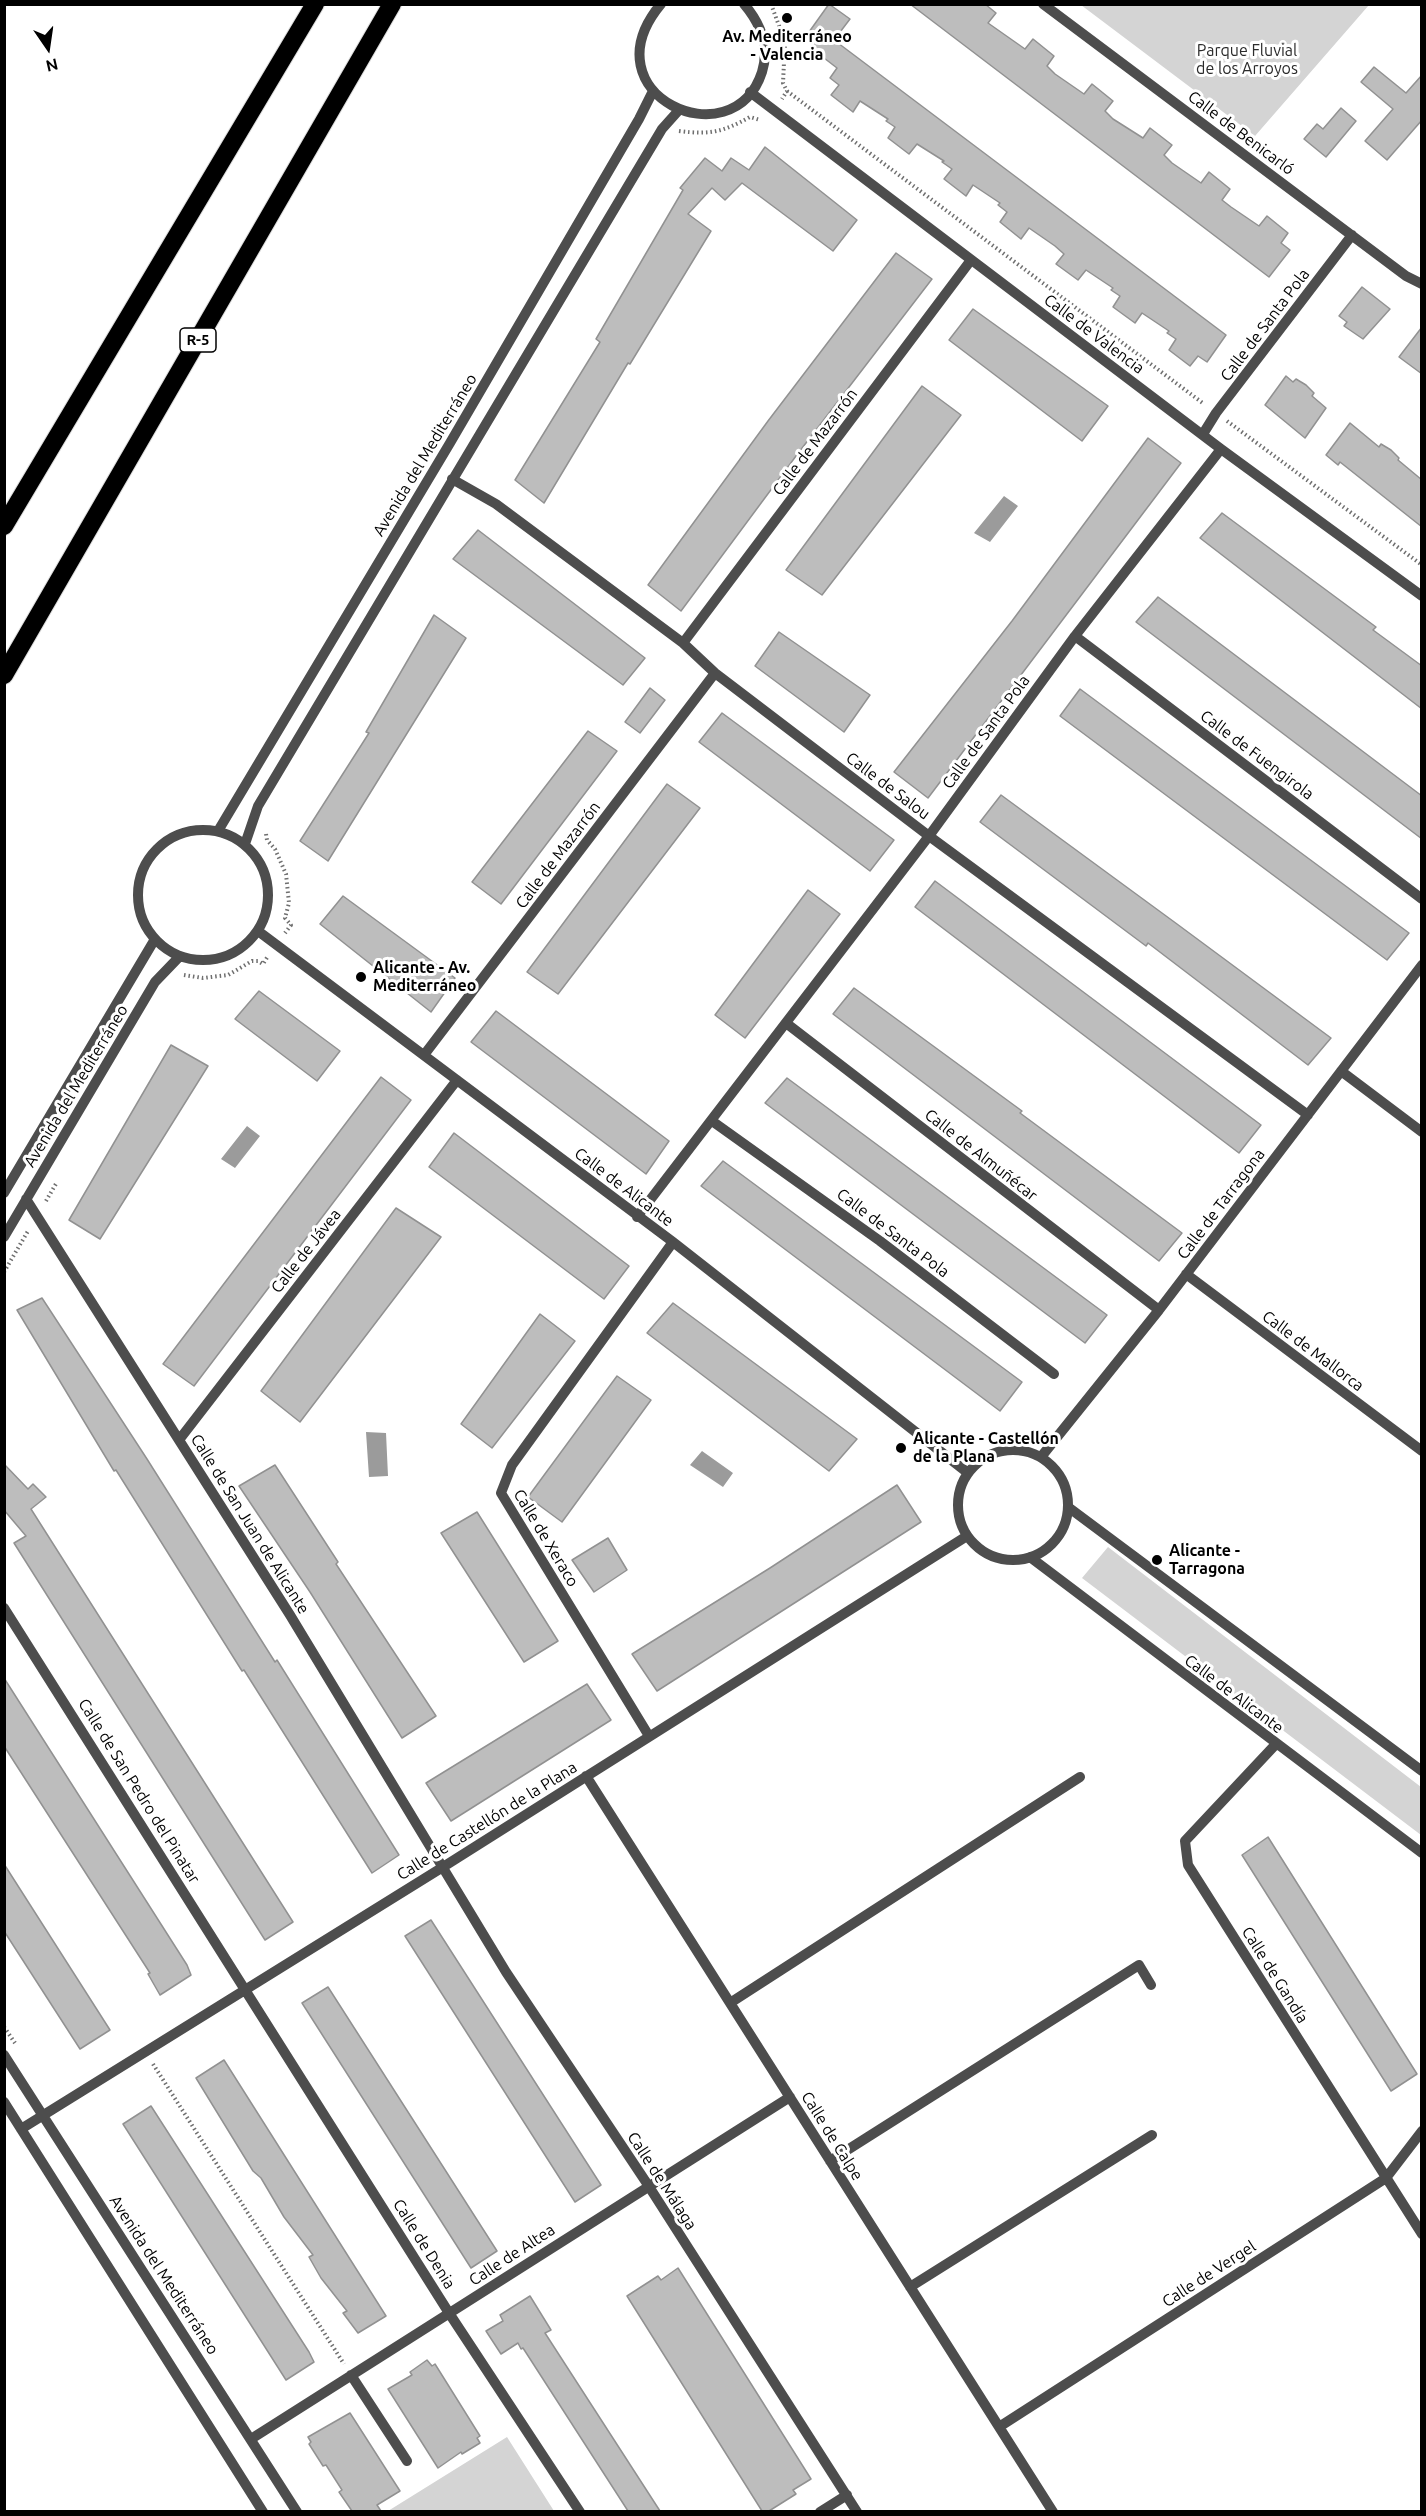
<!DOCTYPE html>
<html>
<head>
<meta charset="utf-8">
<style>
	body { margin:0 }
	#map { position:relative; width:1426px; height:2516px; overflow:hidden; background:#fff; font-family:Ubuntu,sans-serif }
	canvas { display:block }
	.frame { position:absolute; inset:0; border:6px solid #000; pointer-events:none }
	.north { position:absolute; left:18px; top:18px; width:60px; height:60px; -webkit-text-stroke:4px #fff; paint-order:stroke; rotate:167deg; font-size:16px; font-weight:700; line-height:24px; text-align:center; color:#000 }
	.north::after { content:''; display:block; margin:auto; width:21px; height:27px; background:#000; clip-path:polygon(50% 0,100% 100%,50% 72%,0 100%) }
</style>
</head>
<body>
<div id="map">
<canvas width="1426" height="2516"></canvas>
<div class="frame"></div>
<div class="north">N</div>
</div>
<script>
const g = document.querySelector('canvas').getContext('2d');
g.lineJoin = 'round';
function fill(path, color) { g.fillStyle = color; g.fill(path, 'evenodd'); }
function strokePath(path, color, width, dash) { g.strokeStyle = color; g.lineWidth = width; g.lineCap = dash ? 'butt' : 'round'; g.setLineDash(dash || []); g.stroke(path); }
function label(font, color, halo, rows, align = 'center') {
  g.font = font + ' Ubuntu,sans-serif'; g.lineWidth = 6; g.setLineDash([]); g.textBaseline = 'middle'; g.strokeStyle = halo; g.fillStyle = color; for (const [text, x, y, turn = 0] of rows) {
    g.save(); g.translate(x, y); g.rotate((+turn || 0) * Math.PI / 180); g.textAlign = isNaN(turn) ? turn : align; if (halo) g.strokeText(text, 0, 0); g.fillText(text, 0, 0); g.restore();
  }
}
const green = new Path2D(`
	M 1081,5 L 1369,5 L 1255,136 Z
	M 1108,1547 L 1421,1787 L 1421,1835 L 1082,1578 Z
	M 507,2437 L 554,2511 L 388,2511 Z`);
const water = new Path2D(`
	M 1004,496 L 1018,506 L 990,542 L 974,533 Z
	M 247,1126 L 260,1136 L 235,1168 L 221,1159 Z
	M 366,1432 L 386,1433 L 388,1476 L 369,1477 Z
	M 702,1451 L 733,1473 L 723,1487 L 690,1465 Z`);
const building = new Path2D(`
	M 829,4 L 850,19 L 834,40 L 1226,335 L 1207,362 L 1198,356 L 1190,366 L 1169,350 L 1176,339 L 1167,333 L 1169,331 L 1142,313 L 1135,323 L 1113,307 L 1120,296 L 1111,290 L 1113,288 L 1086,270 L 1078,280 L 1056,264 L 1064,254 L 1055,246 L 1029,228 L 1021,239 L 1000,222 L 1007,212 L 998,205 L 1000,203 L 973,185 L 966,196 L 944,179 L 952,169 L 942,162 L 944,161 L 917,144 L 909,154 L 888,138 L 895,127 L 886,121 L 888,119 L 860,101 L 853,112 L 831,95 L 839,85 L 830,78 L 837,68 L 811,48 L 819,38 L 809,32 Z
	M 910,4 L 985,4 L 996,13 L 988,23 L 1025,49 L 1033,39 L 1054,56 L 1047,66 L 1055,74 L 1084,94 L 1092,84 L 1113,101 L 1105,111 L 1113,119 L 1143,138 L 1150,128 L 1172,145 L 1164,155 L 1172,163 L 1201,183 L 1209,172 L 1230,189 L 1222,200 L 1231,207 L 1259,226 L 1267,216 L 1288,233 L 1281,243 L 1290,250 L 1269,277 Z
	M 1374,67 L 1406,93 L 1422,75 L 1422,120 L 1387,160 L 1365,141 L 1393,109 L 1361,82 Z
	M 1341,108 L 1356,121 L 1326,157 L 1304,139 L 1317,124 L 1323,129 Z
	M 765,147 L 857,220 L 833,251 L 742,183 L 725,200 L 712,188 L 688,214 L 711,231 L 630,364 L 628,363 L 544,503 L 515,480 L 600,342 L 596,339 L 683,190 L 680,188 L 705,158 L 722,171 L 731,158 L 749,170 Z
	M 896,253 L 932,279 L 796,456 L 681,611 L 648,585 L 768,421 Z
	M 1362,287 L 1390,309 L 1363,339 L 1344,326 L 1347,322 L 1339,316 Z
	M 973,309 L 1108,406 L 1082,441 L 949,340 Z
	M 1422,327 L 1422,374 L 1399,357 Z
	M 1286,376 L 1293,382 L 1296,379 L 1306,385 L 1314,393 L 1312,396 L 1326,408 L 1305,438 L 1265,405 Z
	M 922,386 L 961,415 L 822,595 L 786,570 Z
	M 1350,423 L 1379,447 L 1381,444 L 1391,450 L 1399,458 L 1398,460 L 1422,480 L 1422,527 L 1340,462 L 1338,465 L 1326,455 Z
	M 1148,438 L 1181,463 L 928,798 L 894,772 L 1012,621 Z
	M 1222,513 L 1376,627 L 1373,630 L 1422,666 L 1422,709 L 1200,538 Z
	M 478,530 L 645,658 L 623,685 L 453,559 Z
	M 1158,597 L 1422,796 L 1422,839 L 1136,622 Z
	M 434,615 L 466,638 L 328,861 L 300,841 L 369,733 L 366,732 Z
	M 779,632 L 870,695 L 844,732 L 755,666 Z
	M 650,688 L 665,700 L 640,733 L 625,722 Z
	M 1080,689 L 1409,933 L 1387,960 L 1060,716 Z
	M 722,713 L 894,840 L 870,871 L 699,742 Z
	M 588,731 L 617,751 L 501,904 L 472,882 Z
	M 667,784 L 700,808 L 558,994 L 527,972 Z
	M 1001,795 L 1177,924 L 1331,1038 L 1308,1065 L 1148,943 L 1146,946 L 980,822 Z
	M 935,881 L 1261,1125 L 1239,1153 L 915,907 Z
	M 808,890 L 840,914 L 745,1038 L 715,1015 Z
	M 343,896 L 455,978 L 431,1012 L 320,924 Z
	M 854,988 L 1022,1111 L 1020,1113 L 1182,1233 L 1159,1261 L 833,1014 Z
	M 259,991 L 340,1051 L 317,1081 L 235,1019 Z
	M 496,1011 L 669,1141 L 646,1174 L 471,1042 Z
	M 171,1045 L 208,1066 L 100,1239 L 69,1220 Z
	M 381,1077 L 411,1100 L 194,1386 L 163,1364 Z
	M 787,1078 L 1107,1315 L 1085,1343 L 765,1103 Z
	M 454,1133 L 629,1266 L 604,1299 L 429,1167 Z
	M 723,1161 L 1022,1382 L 1000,1411 L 701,1186 Z
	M 396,1208 L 441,1237 L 300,1422 L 261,1391 Z
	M 42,1298 L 147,1459 L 275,1662 L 277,1660 L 399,1855 L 372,1873 L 244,1670 L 242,1671 L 116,1470 L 114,1471 L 17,1310 Z
	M 673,1303 L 857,1439 L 829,1471 L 647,1333 Z
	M 540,1314 L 575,1341 L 492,1448 L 461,1424 Z
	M 617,1376 L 651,1400 L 562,1522 L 528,1497 Z
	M 4,1464 L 28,1489 L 33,1484 L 46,1497 L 31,1509 L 293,1922 L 265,1940 L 14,1543 L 26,1536 L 4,1510 Z
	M 275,1465 L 338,1562 L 336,1564 L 436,1716 L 402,1738 L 310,1592 L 239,1486 Z
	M 897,1485 L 921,1522 L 657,1691 L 632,1654 L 770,1568 Z
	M 477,1512 L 558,1641 L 524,1662 L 441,1533 Z
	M 608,1538 L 627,1570 L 594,1592 L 572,1560 Z
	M 4,1678 L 187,1965 L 191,1975 L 160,1995 L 148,1974 L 150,1973 L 4,1746 Z
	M 587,1684 L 611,1720 L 451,1821 L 426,1783 Z
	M 1268,1837 L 1417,2074 L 1391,2091 L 1242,1855 Z
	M 4,1864 L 110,2030 L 80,2049 L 4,1931 Z
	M 431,1920 L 601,2185 L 575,2202 L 405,1936 Z
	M 328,1987 L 497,2251 L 471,2268 L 302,2003 Z
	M 224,2060 L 386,2316 L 358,2333 L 343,2313 L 347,2311 L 321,2278 L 309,2257 L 313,2255 L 284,2217 L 261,2178 L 253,2171 L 196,2078 Z
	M 151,2106 L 309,2352 L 314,2362 L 286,2380 L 123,2124 Z
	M 678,2268 L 811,2479 L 793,2490 L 796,2494 L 769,2511 L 762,2511 L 627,2296 L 658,2276 L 661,2280 Z
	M 530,2296 L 551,2330 L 545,2333 L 660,2511 L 628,2511 L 523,2348 L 521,2349 L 518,2343 L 501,2354 L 486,2331 L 503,2321 L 500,2315 Z
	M 427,2360 L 432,2366 L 435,2364 L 480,2436 L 477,2438 L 480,2443 L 462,2454 L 461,2452 L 438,2468 L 388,2389 L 412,2375 L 410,2372 Z
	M 350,2413 L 400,2491 L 377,2505 L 381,2511 L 352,2511 L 339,2492 L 342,2490 L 326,2465 L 323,2466 L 309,2444 L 311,2442 L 308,2437 Z`);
const path = new Path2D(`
	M 771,4 L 785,42 L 783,83 L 787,91 L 782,99
	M 787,91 L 1204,404
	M 679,131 C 710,135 723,132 750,117 L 760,120
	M 1227,421 L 1422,565
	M 266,834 L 267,840 L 275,849 L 286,874 L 289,903 L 285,918 L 291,925 L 285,933
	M 184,975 L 203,978 L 228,975 L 252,961 L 258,961 L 263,964 L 268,956
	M 46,1201 L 57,1182
	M 4,1272 L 28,1231
	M 4,2027 L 15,2043
	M 153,2064 L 344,2364`);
const minor = new Path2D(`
	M 661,4 C 585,95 733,161 762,72 C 770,46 761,24 744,4
	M 1043,4 L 1406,276 L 1422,284
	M 750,92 L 1221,449 L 1422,596
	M 1203,434 L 1216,413 L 1352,235
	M 452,479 L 496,504 L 683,643 L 715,673 L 929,836 L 1308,1115
	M 1075,636 L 1422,899
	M 683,643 L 971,260
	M138 895a65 65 0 1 1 130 0a65 65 0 1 1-130 0Z
	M 218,831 L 450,443 L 639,119 L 653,91
	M 245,844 L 258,806 L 662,129 L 679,110
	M 258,931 L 673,1242 L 968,1473
	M 786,1023 L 1159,1310
	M 424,1055 L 715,673
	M 1341,1071 L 1422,1132
	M 712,1121 L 880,1241 L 1054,1374
	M 4,1193 L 155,939
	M 26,1199 L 290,1615 L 506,1972 L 648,2185 L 857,2512
	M 637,1217 L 929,836 L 1075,636 L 1221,449
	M 4,1237 L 155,982 L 180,956
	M 1186,1274 L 1422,1451
	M 179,1440 L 457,1080
	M958 1505a55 55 0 1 1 110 0a55 55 0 1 1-110 0Z
	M 1041,1457 L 1159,1310 L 1422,965
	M 1068,1507 L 1422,1771
	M 1030,1557 L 1422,1853
	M 4,1608 L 449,2313 L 580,2512
	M 649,1736 L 501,1493 L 512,1465 L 673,1242
	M 1276,1744 L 1185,1841 L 1188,1865 L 1422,2234
	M 586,1776 L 1053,2512
	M 730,2003 L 1080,1777
	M 4,2055 L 297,2512
	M 4,2102 L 263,2512
	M 21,2129 L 443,1867 L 967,1536
	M 830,2161 L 1139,1965 L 1151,1985
	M 910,2287 L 1152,2135
	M 351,2375 L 407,2461
	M 999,2427 L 1386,2178 L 1422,2131
	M 251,2439 L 790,2097
	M 820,2512 L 847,2495`);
const highway = new Path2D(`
	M 4,526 L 315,4
	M 4,675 L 392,4`);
const markers = [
	[787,18,6,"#000"],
	[361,977,6,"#000"],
	[901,1448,6,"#000"],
	[1157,1560,6,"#000"]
];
const shields = [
	[198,340,36]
];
const shieldNames = [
	["R-5",198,340]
];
const poiNames = [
	["Av. Mediterráneo",787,37,"center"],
	["- Valencia",787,55,"center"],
	["Alicante - Av.",373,968],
	["Mediterráneo",373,986],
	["Alicante - Castellón",913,1439],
	["de la Plana",913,1457],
	["Alicante -",1169,1551],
	["Tarragona",1169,1569]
];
const parkNames = [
	["Parque Fluvial",1247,51],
	["de los Arroyos",1247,69]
];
const streetNames = [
	["Calle de Benicarló",1241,133,37],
	["Calle de Santa Pola",1265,325,-53],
	["Calle de Valencia",1094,334,37],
	["Calle de Mazarrón",815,442,-53],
	["Avenida del Mediterráneo",425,455,-59],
	["Calle de Santa Pola",986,732,-54],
	["Calle de Fuengirola",1257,755,37],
	["Calle de Salou",888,786,37],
	["Calle de Mazarrón",558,855,-53],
	["Avenida del Mediterráneo",76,1086,-59],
	["Calle de Almuñécar",981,1155,38],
	["Calle de Alicante",624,1187,37],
	["Calle de Tarragona",1221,1204,-53],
	["Calle de Santa Pola",893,1233,37],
	["Calle de Jávea",306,1251,-52],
	["Calle de Mallorca",1313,1351,37],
	["Calle de San Juan de Alicante",250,1524,58],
	["Calle de Xeraco",546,1538,59],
	["Calle de Alicante",1234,1694,37],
	["Calle de San Pedro del Pinatar",139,1791,58],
	["Calle de Castellón de la Plana",487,1821,-32],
	["Calle de Gandía",1275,1975,58],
	["Calle de Calpe",832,2136,58],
	["Calle de Málaga",662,2181,57],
	["Calle de Denia",424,2244,58],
	["Calle de Altea",512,2255,-33],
	["Calle de Vergel",1209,2274,-33],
	["Avenida del Mediterráneo",164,2275,57]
];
fill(green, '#d4d4d4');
fill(water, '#9b9b9b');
fill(building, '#bdbdbd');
strokePath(building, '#919191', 1.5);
strokePath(highway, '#dbdbdb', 20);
strokePath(path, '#6f6f6f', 4, [1.5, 3]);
strokePath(minor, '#4d4d4d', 10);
strokePath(highway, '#000', 18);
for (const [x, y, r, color] of markers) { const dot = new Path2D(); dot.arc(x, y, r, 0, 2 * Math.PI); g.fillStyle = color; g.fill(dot); strokePath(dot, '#fff', 2); }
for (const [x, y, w] of shields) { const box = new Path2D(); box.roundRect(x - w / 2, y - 12, w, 24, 4.5); g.fillStyle = '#fff'; g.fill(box); strokePath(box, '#000', 1.5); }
label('bold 15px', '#000', null, shieldNames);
label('bold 16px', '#000', '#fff', poiNames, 'left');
label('16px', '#2b2b2b', '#fff', parkNames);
label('16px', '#000', '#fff', streetNames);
</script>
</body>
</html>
